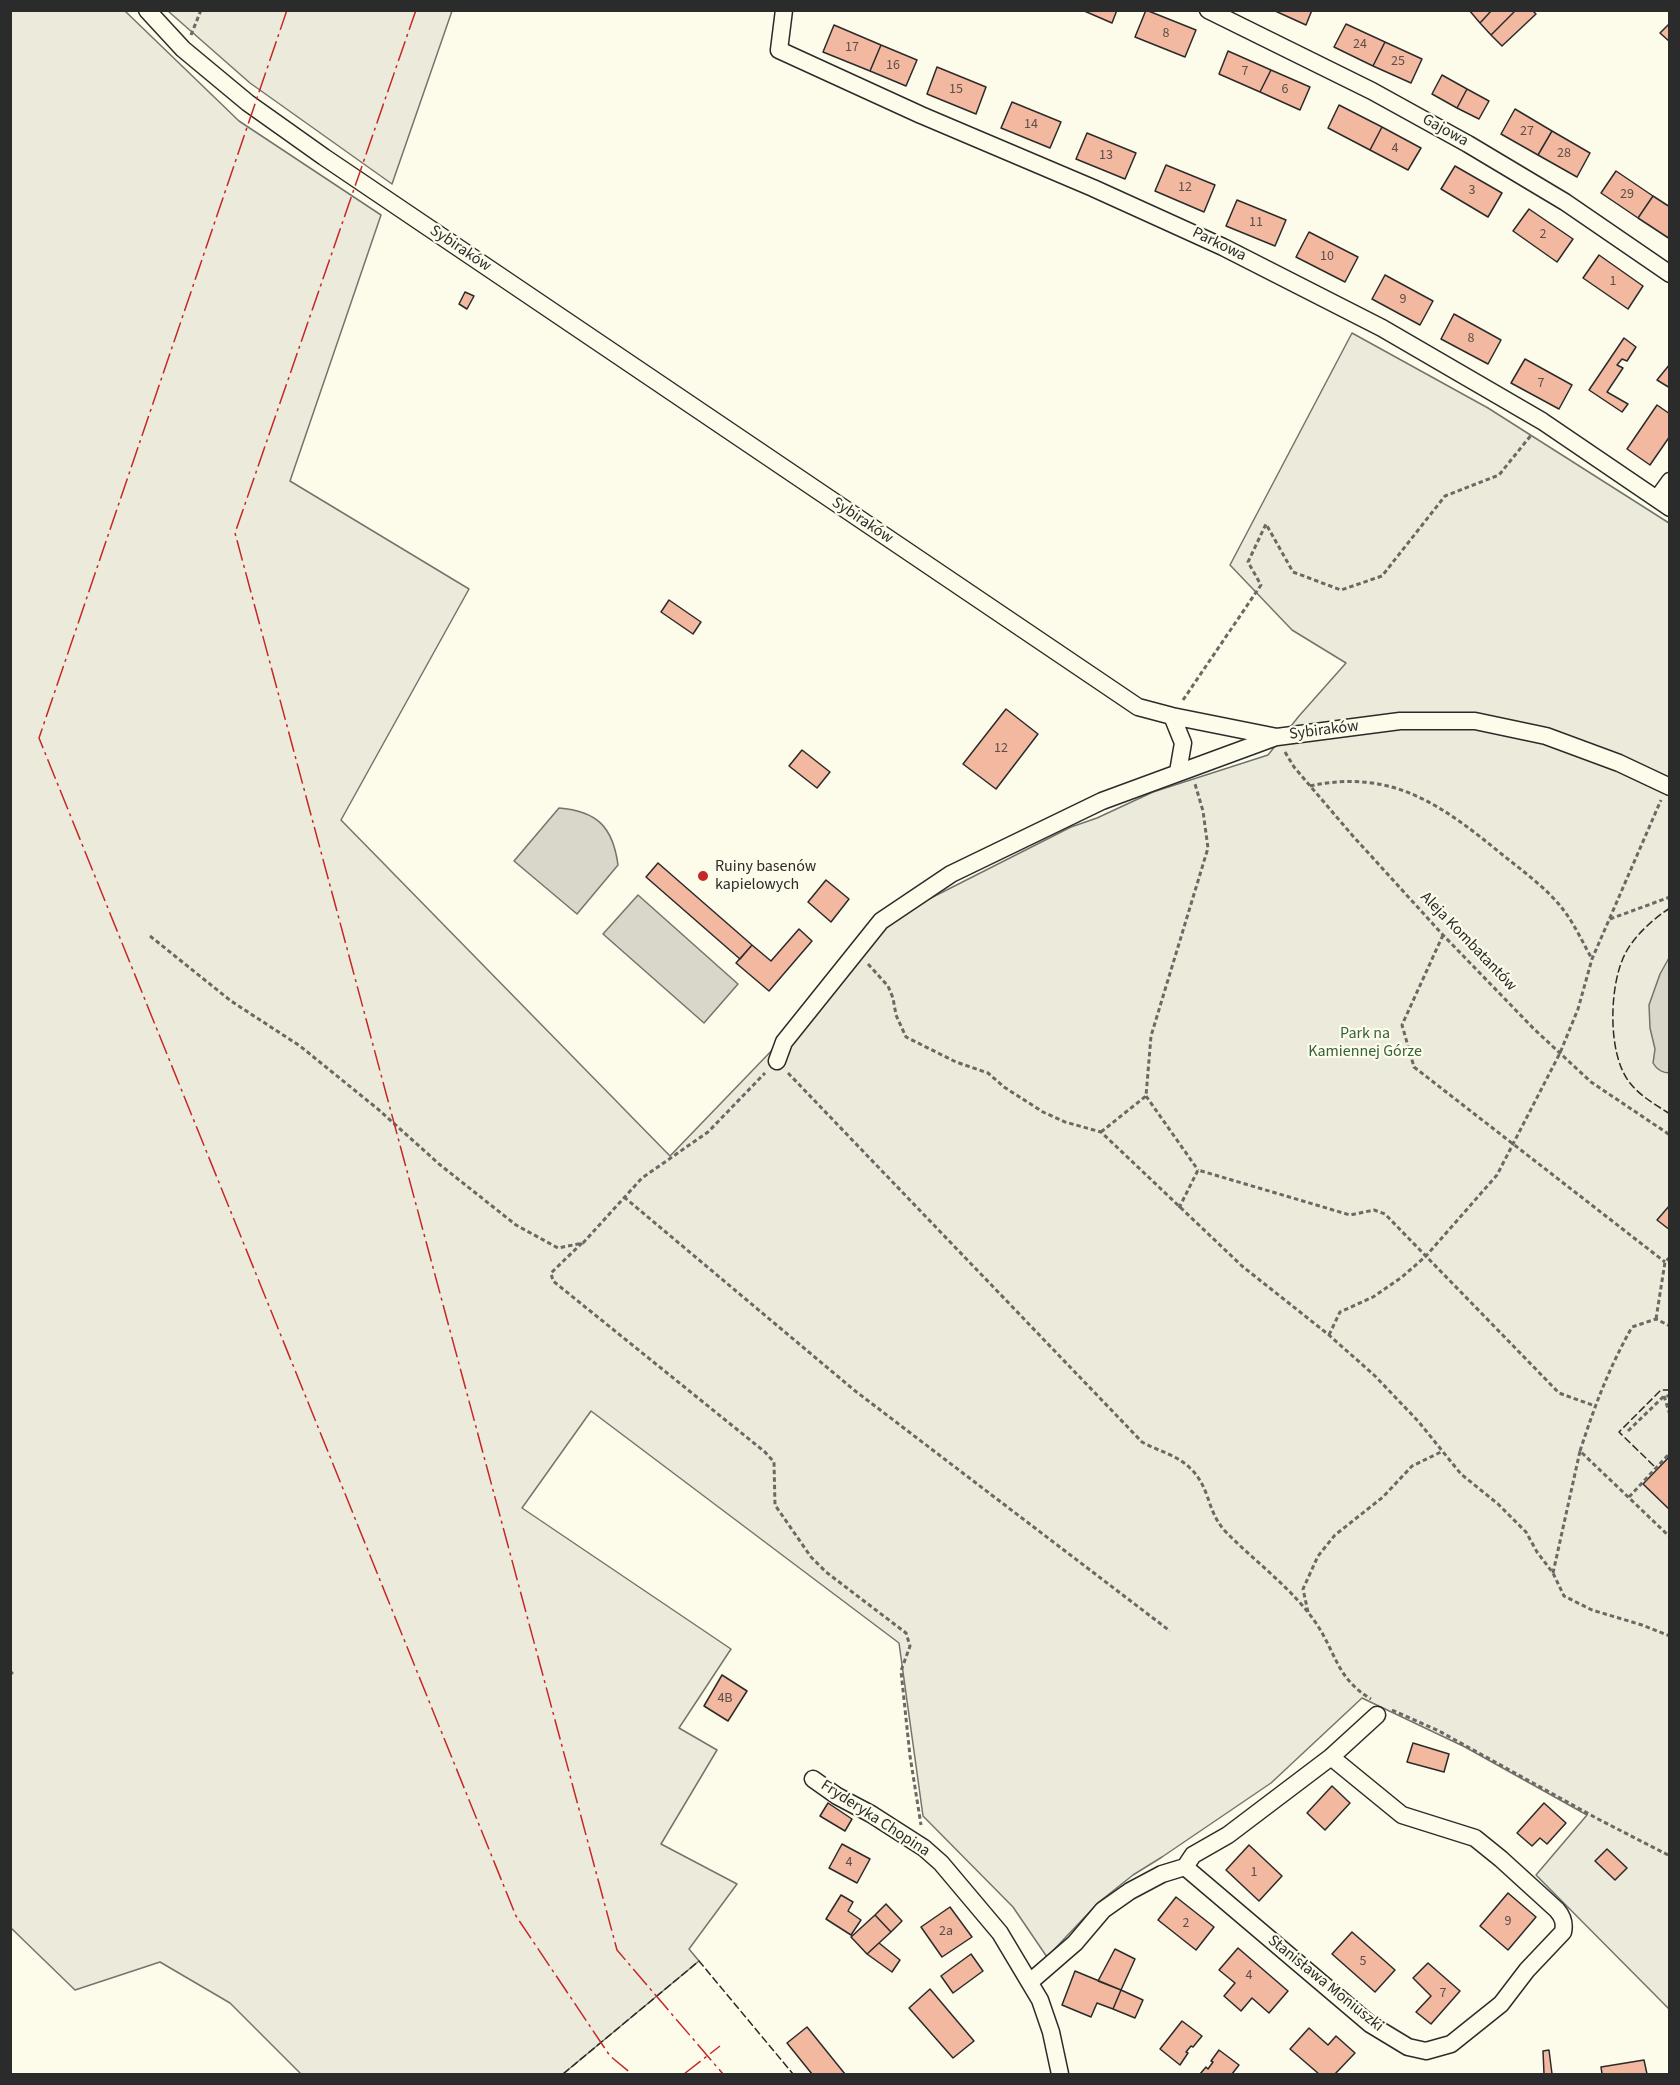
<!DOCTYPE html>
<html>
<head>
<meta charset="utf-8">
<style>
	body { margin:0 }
	#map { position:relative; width:1680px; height:2085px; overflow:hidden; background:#fdfbea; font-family:"Source Sans 3",sans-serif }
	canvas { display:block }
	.frame { position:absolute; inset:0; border:12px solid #2b2b2b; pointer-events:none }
</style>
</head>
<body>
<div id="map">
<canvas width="1680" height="2085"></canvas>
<div class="frame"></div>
</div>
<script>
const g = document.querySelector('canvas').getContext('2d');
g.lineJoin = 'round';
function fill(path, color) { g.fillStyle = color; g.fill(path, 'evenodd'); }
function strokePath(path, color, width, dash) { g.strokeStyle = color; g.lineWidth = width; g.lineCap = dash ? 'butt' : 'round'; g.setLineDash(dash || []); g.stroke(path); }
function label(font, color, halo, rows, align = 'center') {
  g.font = font + ' "Source Sans 3",sans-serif'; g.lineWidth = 4.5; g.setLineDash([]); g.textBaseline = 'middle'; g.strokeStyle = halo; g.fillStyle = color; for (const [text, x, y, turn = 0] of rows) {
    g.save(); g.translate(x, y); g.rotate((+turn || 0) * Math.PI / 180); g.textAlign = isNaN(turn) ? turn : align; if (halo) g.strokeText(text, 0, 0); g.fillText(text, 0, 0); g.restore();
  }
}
const green = new Path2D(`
	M 10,11 L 125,11 L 239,121 L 381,215 L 290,481 L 469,589 L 341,820 L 670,1156 L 831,989 L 893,920 L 921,903 L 1071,827 L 1097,818 L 1153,792 L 1268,755 L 1299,716 L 1346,663 L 1292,630 L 1230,565 L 1352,333 L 1488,408 L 1669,523 L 1669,2009 L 1536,1875 L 1587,1815 L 1465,1747 L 1362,1698 L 1271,1783 L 1162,1857 L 1133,1875 L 1099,1902 L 1047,1957 L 1013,1907 L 923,1816 L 899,1643 L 591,1411 L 522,1508 L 731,1649 L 679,1728 L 717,1750 L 661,1844 L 737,1884 L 689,1949 L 699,1961 L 563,2074 L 301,2074 L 230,2003 L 160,1962 L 75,1990 L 11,1928 L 10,1676 L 13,1673 L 10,1670 Z
	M 168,11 L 452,11 L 392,184 L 250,83 Z`);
const water = new Path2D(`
	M 559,808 C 597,811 613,827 618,865 L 577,914 L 514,861 Z
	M 638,895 L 738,984 L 704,1023 L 603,934 Z
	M 1669,958 L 1670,1073 C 1662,1073 1657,1070 1653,1063 L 1655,1049 L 1650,1028 L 1649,1005 L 1660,974 Z`);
const building = new Path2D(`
	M 1082,10 L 1117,10 L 1112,23 Z
	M 1146,10 L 1196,30 L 1185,57 L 1135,37 Z
	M 1273,10 L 1312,10 L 1306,25 Z
	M 1469,10 L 1492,10 L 1480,23 Z
	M 1492,10 L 1516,10 L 1491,35 L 1480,23 Z
	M 1516,10 L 1532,10 L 1536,14 L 1502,46 L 1491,35 Z
	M 1670,23 L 1670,42 L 1660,33 Z
	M 1346,24 L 1385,42 L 1373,66 L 1334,47 Z
	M 834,25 L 881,45 L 870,71 L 823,52 Z
	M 1385,42 L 1422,59 L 1411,83 L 1373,66 Z
	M 881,45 L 917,60 L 906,86 L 870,71 Z
	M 1228,51 L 1271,70 L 1260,92 L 1219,74 Z
	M 937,67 L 986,87 L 976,114 L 927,94 Z
	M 1271,70 L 1310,87 L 1300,110 L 1260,92 Z
	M 1442,75 L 1467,89 L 1457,108 L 1432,94 Z
	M 1467,89 L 1489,101 L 1479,119 L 1457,108 Z
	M 1012,102 L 1061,122 L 1050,148 L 1001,128 Z
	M 1339,105 L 1382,127 L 1370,150 L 1328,128 Z
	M 1515,109 L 1552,131 L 1538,155 L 1501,134 Z
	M 1382,127 L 1421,148 L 1408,170 L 1370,150 Z
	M 1552,131 L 1590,153 L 1577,177 L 1538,155 Z
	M 1087,133 L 1136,153 L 1125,179 L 1076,159 Z
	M 1166,165 L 1215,185 L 1204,212 L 1155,191 Z
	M 1455,166 L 1502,193 L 1488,217 L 1441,189 Z
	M 1616,171 L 1653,196 L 1638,218 L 1601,193 Z
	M 1653,196 L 1670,207 L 1670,239 L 1638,218 Z
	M 1237,200 L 1286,220 L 1275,246 L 1226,226 Z
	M 1529,209 L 1573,239 L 1557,262 L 1513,231 Z
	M 1309,232 L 1358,257 L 1345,282 L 1296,257 Z
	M 1599,255 L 1643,286 L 1628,309 L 1583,278 Z
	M 1385,275 L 1433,301 L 1420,325 L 1372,299 Z
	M 465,292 L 474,296 L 467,309 L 459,304 Z
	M 1454,314 L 1501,340 L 1488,364 L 1441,339 Z
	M 1624,338 L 1636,347 L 1627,361 L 1622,359 L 1617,365 L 1623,368 L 1607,392 L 1628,404 L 1622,412 L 1589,390 Z
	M 1525,359 L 1572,385 L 1559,409 L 1511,383 Z
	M 1670,364 L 1670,388 L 1657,380 Z
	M 1657,405 L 1670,414 L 1670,436 L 1650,465 L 1627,449 Z
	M 669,600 L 701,622 L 693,634 L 661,612 Z
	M 1006,709 L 1038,734 L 996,789 L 963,764 Z
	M 802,750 L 830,772 L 817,788 L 789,766 Z
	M 658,863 L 752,945 L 740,959 L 646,877 Z
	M 826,880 L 849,899 L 831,922 L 808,902 Z
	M 799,929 L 812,941 L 769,991 L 736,963 L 752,945 L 771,961 Z
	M 1670,1205 L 1670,1230 L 1657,1220 Z
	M 1670,1456 L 1670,1510 L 1643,1484 Z
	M 722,1675 L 747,1691 L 728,1721 L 704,1706 Z
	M 1413,1743 L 1449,1754 L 1444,1772 L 1407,1762 Z
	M 1332,1786 L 1350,1803 L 1325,1830 L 1307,1813 Z
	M 828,1803 L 852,1819 L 845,1831 L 820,1816 Z
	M 1544,1803 L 1566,1823 L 1547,1844 L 1540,1838 L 1532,1846 L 1517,1833 Z
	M 842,1844 L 870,1859 L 857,1883 L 829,1868 Z
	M 1249,1845 L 1282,1876 L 1259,1901 L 1226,1870 Z
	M 1607,1849 L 1627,1868 L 1615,1880 L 1595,1861 Z
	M 1508,1893 L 1536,1917 L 1508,1950 L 1480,1926 Z
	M 841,1895 L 853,1902 L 848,1911 L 861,1920 L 851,1935 L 826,1919 Z
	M 1176,1897 L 1214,1927 L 1196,1950 L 1158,1920 Z
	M 886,1904 L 902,1921 L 891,1932 L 875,1915 Z
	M 950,1907 L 972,1937 L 942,1957 L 921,1927 Z
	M 875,1915 L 891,1932 L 867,1954 L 851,1937 Z
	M 1352,1932 L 1395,1970 L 1375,1992 L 1332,1954 Z
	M 879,1943 L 900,1960 L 892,1972 L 867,1954 Z
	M 1238,1948 L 1288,1991 L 1269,2013 L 1252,1998 L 1241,2011 L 1224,1996 L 1235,1983 L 1219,1970 Z
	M 1115,1949 L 1135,1959 L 1121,1990 L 1098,1981 Z
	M 971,1954 L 983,1971 L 953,1993 L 941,1976 Z
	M 1428,1963 L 1460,1991 L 1431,2024 L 1416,2012 L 1431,1996 L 1413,1978 Z
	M 1075,1971 L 1121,1990 L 1113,2009 L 1097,2003 L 1091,2017 L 1062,2005 Z
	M 930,1989 L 974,2041 L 953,2058 L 909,2008 Z
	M 1121,1990 L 1143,2000 L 1135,2018 L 1113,2009 Z
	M 1182,2021 L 1202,2036 L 1193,2047 L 1191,2046 L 1186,2052 L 1188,2053 L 1180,2065 L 1160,2049 Z
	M 807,2027 L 845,2074 L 812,2074 L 787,2043 Z
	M 1309,2028 L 1328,2045 L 1336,2036 L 1355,2053 L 1335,2074 L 1319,2074 L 1290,2049 Z
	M 1219,2050 L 1239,2065 L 1232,2074 L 1200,2074 L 1206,2067 L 1208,2069 L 1213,2062 L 1211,2061 Z
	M 1549,2050 L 1552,2074 L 1544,2074 L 1543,2051 Z
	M 1644,2060 L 1647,2074 L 1602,2074 L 1601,2067 Z`);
const path = new Path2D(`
	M 191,35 L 201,10
	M 1183,700 L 1261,585 L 1248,562 L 1266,524 L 1293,572 L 1341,590 L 1382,576 L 1445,496 L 1499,475 L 1532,434
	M 1285,752 L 1294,767 L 1352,835 L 1443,935 L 1534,1029 L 1591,1082 L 1670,1135
	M 1310,786 C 1393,768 1443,806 1504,856 C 1523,871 1547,889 1562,908 C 1574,923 1583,943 1592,959
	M 1610,919 L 1670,897
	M 1443,935 L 1402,1025 L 1414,1067 L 1665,1262
	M 150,936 L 231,1001 L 300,1046 L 379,1110 L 439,1164 L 516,1225 L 558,1248 L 583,1243 L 642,1178 L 708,1132 L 765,1073
	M 868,964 L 888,986 L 893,998 L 896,1015 L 906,1037 L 956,1062 L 988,1073 L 1004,1087 L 1043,1112 L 1065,1122 L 1101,1132 L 1242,1266 L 1329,1335 L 1375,1376 L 1418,1421 L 1461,1474 L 1498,1504 L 1526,1532 L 1537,1552 L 1553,1573 L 1564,1596 L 1592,1610 L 1642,1625 L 1670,1636
	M 788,1073 L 1142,1442 C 1158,1451 1177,1455 1190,1468 C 1211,1488 1206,1510 1225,1531 C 1255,1562 1291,1587 1316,1623 C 1336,1653 1337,1679 1371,1699
	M 1146,1096 L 1198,1170
	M 1101,1132 L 1146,1096 L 1151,1036 L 1208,848 L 1203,811 L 1195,784
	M 624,1197 L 854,1390 L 1170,1631
	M 1179,1208 L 1198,1170 L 1350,1215 L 1374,1210 L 1385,1214 L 1559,1393 L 1595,1406
	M 582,1243 L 551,1273 L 553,1281 L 765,1452 L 774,1462 L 775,1505 L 811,1557 L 826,1572 L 906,1633 L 910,1646 L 901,1671 L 910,1756 L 921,1825
	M 1656,1319 L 1665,1262 L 1670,1257
	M 1329,1335 L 1340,1312 L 1373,1297 L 1402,1277 L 1426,1256 L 1497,1175 L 1560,1053 L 1578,1009 L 1592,959 L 1661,800
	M 1664,1396 L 1670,1415
	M 1628,1431 L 1664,1396 L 1670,1396
	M 1580,1451 C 1595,1405 1608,1370 1632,1327 L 1656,1319 L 1670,1326
	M 1629,1497 L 1670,1453
	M 1553,1573 L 1580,1451 L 1670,1537
	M 1308,1612 L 1303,1589 L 1318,1556 L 1335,1535 L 1383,1497 L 1412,1466 L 1443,1451
	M 1392,1710 L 1439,1731 L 1598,1819 L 1670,1856`);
const minor = new Path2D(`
	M 147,10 L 183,49 L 248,103 L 324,157 L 1138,707 L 1172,716 L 1277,737 L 1400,721 L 1475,721 L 1546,736 L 1619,763 L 1670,787
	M 784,10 L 779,50 L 921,115 L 1093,188 L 1223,247 L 1382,328 L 1542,421 L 1670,508
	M 1208,10 L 1372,91 L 1468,144 L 1565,202 L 1670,274
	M 1657,499 L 1670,481
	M 1172,716 L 1183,743 L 1178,772
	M 777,1061 L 784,1042 L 881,921 L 951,874 L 1102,801 L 1276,737
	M 1331,1757 L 1377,1715
	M 813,1779 L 837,1796 L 871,1814 L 924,1848 L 941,1863 L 1000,1933 L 1040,2000 L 1051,2032 L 1060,2074
	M 1030,1982 L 1075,1943 L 1103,1910 L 1130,1891 L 1162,1874 L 1185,1867 L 1370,2024 L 1408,2047 L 1426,2051 L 1451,2044 L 1501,2004 L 1527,1970 L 1563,1932 C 1565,1923 1563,1917 1557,1910 L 1501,1859 L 1475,1838 L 1402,1815 L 1331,1757 L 1228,1835 L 1193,1855 L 1185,1867`);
const fence = new Path2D(`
	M 1670,908 C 1653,919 1634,936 1625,954 C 1609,985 1607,1055 1630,1083 C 1640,1096 1656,1105 1670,1114
	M 1654,1466 L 1619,1432 L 1661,1390 L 1670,1390
	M 563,2074 L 699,1961 L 793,2074`);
const power = new Path2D(`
	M 287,10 L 39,738 L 516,1916 L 610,2056 L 632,2074
	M 416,10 L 235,533 L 617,1950 L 723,2074
	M 684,2074 L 720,2046`);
const markers = [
	[703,876,6,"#c62828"]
];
const numberNames = [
	["8",1166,34],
	["24",1360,45],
	["17",852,48],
	["25",1398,62],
	["16",893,66],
	["7",1245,72],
	["15",956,90],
	["6",1285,90],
	["14",1031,125],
	["27",1527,132],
	["4",1395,149],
	["28",1564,154],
	["13",1106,156],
	["12",1185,188],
	["3",1472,191],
	["29",1627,195],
	["11",1256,223],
	["2",1543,235],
	["10",1327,257],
	["1",1613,282],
	["9",1403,300],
	["8",1471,339],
	["7",1541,384],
	["12",1001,749],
	["4B",725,1699],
	["4",849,1863],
	["1",1254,1873],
	["9",1508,1922],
	["2",1186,1924],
	["2a",946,1932],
	["5",1363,1962],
	["4",1249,1976],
	["7",1443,1994]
];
const streetNames = [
	["Gajowa",1445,131,29],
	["Parkowa",1219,245,26],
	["Sybiraków",460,249,34],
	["Sybiraków",862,521,34],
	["Sybiraków",1324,731,-7],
	["Aleja Kombatantów",1468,942,46],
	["Fryderyka Chopina",875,1819,33],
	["Stanisława Moniuszki",1325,1984,39]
];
const poiNames = [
	["Ruiny basenów",715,867],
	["kapielowych",715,885]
];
const parkNames = [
	["Park na",1365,1034],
	["Kamiennej Górze",1365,1052]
];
fill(green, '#ecebdb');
strokePath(green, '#74746e', 1.5);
fill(water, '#d8d7c9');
strokePath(water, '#74746e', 1.5);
fill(building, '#f2b8a0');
strokePath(building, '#2b2b2b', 1.5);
strokePath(minor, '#2b2b2b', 19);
strokePath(path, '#6a6964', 3, [4.5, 3]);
strokePath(minor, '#fdfbea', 16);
strokePath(fence, '#2b2b2b', 1.5, [8, 3]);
strokePath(power, '#c62828', 1.5, [21, 4.5, 3, 4.5]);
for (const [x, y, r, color] of markers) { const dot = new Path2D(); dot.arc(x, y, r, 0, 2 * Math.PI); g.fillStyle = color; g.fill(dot); strokePath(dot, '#fdfbea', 2); }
label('14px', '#5d4e48', null, numberNames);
label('16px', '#2b2b2b', '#fdfbea', streetNames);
label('16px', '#2b2b2b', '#fdfbea', poiNames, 'left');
label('16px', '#34623c', '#fdfbea', parkNames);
</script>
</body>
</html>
